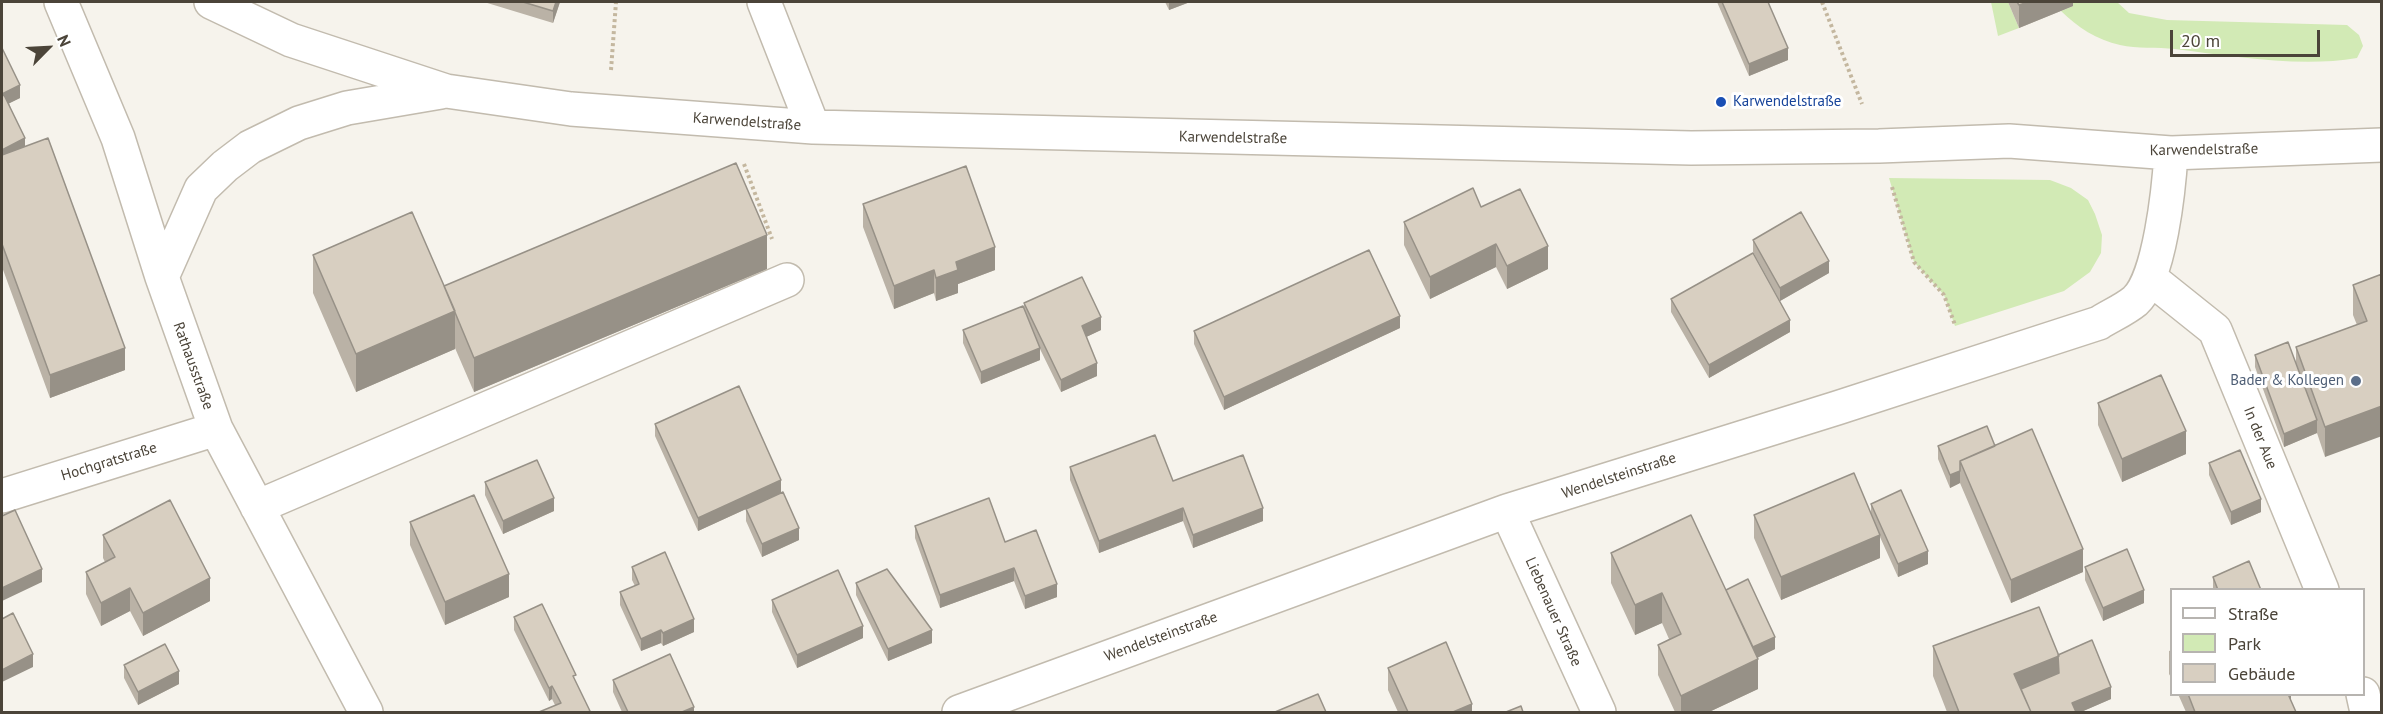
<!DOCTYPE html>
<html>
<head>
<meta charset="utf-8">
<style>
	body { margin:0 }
	#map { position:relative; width:2383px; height:714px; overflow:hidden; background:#f6f3ec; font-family:"PT Sans",sans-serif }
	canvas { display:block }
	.frame { position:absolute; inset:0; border:3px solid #4b4439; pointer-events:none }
	.legend { position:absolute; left:2170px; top:588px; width:195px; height:108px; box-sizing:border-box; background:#fff; border:2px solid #b7b4b0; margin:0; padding:8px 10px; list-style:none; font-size:18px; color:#4b4439 }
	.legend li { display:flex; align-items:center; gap:12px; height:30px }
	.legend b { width:30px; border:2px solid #b7b4b0 }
	.north { position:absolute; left:18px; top:18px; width:60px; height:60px; -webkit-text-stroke:4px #fff; paint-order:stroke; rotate:66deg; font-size:16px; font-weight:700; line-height:24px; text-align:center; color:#4b4439 }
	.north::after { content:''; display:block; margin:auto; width:21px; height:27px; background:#4b4439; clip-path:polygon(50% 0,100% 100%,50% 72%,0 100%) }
	.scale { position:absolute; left:2170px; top:30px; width:150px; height:27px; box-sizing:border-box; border:3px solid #4b4439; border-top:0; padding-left:8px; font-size:18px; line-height:21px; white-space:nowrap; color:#4b4439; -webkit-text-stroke:4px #fff; paint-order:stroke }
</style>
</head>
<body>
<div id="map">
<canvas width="2383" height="714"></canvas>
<div class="frame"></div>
<ul class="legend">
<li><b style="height:8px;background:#fff"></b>Straße</li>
<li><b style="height:16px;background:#d2eab5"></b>Park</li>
<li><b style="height:16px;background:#d8cfc1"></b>Gebäude</li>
</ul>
<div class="north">N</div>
<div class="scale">20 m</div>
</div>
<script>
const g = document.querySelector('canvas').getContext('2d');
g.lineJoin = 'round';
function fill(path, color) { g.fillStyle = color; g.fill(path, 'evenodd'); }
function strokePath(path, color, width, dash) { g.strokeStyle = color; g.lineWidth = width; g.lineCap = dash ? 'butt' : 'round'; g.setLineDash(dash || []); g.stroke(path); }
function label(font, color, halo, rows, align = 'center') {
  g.font = font + ' "PT Sans",sans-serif'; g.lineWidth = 6; g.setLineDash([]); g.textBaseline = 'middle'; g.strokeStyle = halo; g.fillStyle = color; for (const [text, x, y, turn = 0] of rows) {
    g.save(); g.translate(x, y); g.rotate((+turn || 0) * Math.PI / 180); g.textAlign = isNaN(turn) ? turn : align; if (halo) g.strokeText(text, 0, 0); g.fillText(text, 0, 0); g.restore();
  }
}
const green = new Path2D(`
	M 1991,2 L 2008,2 L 2019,28 L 1998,36 Z
	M 2071,2 L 2117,2 L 2129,13 L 2167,20 L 2347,25 L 2359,35 L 2363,46 L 2357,58 C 2300,68 2232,56 2175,49 C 2157,47 2137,49 2120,45 C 2097,40 2077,27 2061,11 L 2073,6 Z
	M 1889,178 L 2050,180 L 2071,188 L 2088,200 L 2095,214 L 2102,235 L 2101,253 L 2090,272 L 2064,291 L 1955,326 L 1944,295 L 1914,262 Z`);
const path = new Path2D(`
	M 1822,2 L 1862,104
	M 611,70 L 616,2
	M 744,164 L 772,239
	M 1892,187 L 1914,262 L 1944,295 L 1955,325`);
const minor = new Path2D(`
	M 61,2 L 118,138 L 162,277 L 216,429 L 366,712
	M 211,2 L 291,40 L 446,91 L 571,109 L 813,127 L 1691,148 L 1879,146 L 2009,141 L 2171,153 L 2382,145
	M 764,2 L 813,127
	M 162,277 L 201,189 L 225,166 L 250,147 L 299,123 L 347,108 L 441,92
	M 2150,278 L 2215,330 L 2322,590
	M 2,496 L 216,429
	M 257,507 L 787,280
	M 1507,511 L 1599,712
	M 2363,694 L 2367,712
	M 959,712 L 1507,511 L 1837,408 L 2099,323 C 2110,316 2124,310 2135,301 C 2160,279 2169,187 2171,153`);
const wall = new Path2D(`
	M 484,2 L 560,2 L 553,23 Z
	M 1165,2 L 1190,2 L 1169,10 Z
	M 1717,2 L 1768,2 L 1788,60 L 1749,76 Z
	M 2008,2 L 2073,2 L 2073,6 L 2019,28 Z
	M 2,48 L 20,98 L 9,103 L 25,147 L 125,370 L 50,398 L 2,267 Z
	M 863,204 L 995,270 L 958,284 L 958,293 L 936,301 L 934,293 L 894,309 L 863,227 Z
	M 1481,207 L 1548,269 L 1507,289 L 1496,267 L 1430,299 L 1404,245 L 1404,222 Z
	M 1753,240 L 1829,273 L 1780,301 L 1753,252 Z
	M 313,255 L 444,286 L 767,269 L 474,392 L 455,348 L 455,349 L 356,392 L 313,293 Z
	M 2382,274 L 2325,457 L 2317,433 L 2284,447 L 2255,367 L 2255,355 L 2296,364 L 2296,347 L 2357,325 L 2353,315 L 2353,285 Z
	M 1671,299 L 1790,332 L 1709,378 L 1671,312 Z
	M 1024,303 L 1101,330 L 1086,337 L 1097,376 L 1061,392 L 1040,349 L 1040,360 L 981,384 L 963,343 L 963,330 L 1024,307 Z
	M 1400,328 L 1224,410 L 1194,344 L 1194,331 Z
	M 2098,403 L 2186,454 L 2122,482 L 2098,425 Z
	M 655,424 L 781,493 L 698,531 L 655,436 Z
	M 1938,446 L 1995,446 L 2083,572 L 2011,603 L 1960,483 L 1950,488 L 1938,459 Z
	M 2209,463 L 2261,512 L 2231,525 L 2209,475 Z
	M 1070,467 L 1173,481 L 1263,521 L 1193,548 L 1183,521 L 1099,553 L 1070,480 Z
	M 485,482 L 554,511 L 503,534 L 485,495 Z
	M 1871,504 L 1928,564 L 1898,577 L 1880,537 L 1880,558 L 1781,600 L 1754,538 L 1754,515 L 1871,513 Z
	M 746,509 L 799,540 L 762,557 L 746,521 Z
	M 410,522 L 509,597 L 445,625 L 410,545 Z
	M 915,526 L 1005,542 L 1057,597 L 1025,609 L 1014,581 L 940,608 L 915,538 Z
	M 103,535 L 210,601 L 143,636 L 130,611 L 101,626 L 86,594 L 86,572 L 105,562 L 103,558 Z
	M 1611,553 L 1726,590 L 1775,649 L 1758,657 L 1758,689 L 1709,712 L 1675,712 L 1658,675 L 1658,645 L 1669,639 L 1662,623 L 1635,635 L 1611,583 Z
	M 632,567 L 694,632 L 663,646 L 661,643 L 641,651 L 620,605 L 620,592 L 635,586 L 632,580 Z
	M 2085,567 L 2144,603 L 2103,621 L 2085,580 Z
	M 2213,577 L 2261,590 L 2213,590 Z
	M 856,583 L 932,643 L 888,661 L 856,595 Z
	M 772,600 L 863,638 L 797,668 L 772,612 Z
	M 514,617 L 576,683 L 590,712 L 555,705 L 552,699 L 549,701 L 514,630 Z
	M 1933,646 L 2058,655 L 2111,699 L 2081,712 L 1947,712 L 1933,676 Z
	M 2172,650 L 2172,679 L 2169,674 L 2169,651 Z
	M 124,665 L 179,684 L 138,705 L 124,678 Z
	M 1388,668 L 1472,712 L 1398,712 L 1388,690 Z
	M 613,680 L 694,712 L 622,712 L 613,692 Z
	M 2178,694 L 2291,694 L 2291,701 L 2296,712 L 2186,712 Z`);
const shadedWall = new Path2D(`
	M 556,2 L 560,2 L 553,23 L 553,11 Z
	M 1169,2 L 1190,2 L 1169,10 Z
	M 2028,2 L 2073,2 L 2073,6 L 2019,28 L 2019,5 Z
	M 1788,48 L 1788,60 L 1749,76 L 1749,64 Z
	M 20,85 L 20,98 L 2,107 L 2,94 Z
	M 25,138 L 25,151 L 2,162 L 2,150 Z
	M 767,235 L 767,269 L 474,392 L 474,358 Z
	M 1496,244 L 1496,267 L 1430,299 L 1430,277 Z
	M 1548,246 L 1548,269 L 1507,289 L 1507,266 Z
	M 995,247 L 995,270 L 958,284 L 958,293 L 936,301 L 936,278 L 956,262 Z
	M 1829,261 L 1829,273 L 1780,301 L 1780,288 Z
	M 934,270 L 934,293 L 894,309 L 894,286 Z
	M 455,311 L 455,349 L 356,392 L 356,354 Z
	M 1400,316 L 1400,328 L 1224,410 L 1224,397 Z
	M 1101,317 L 1101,330 L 1082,339 L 1082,326 Z
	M 1790,320 L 1790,332 L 1709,378 L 1709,365 Z
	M 125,348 L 125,370 L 50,398 L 50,375 Z
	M 1040,348 L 1040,360 L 981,384 L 981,372 Z
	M 1097,363 L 1097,376 L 1061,392 L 1061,380 Z
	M 2382,406 L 2382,436 L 2325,457 L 2325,427 Z
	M 2317,420 L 2317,433 L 2284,447 L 2284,434 Z
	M 2186,431 L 2186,454 L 2122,482 L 2122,459 Z
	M 1960,471 L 1960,483 L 1950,488 L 1950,475 Z
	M 781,480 L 781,493 L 698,531 L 698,518 Z
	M 554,498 L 554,511 L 503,534 L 503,521 Z
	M 2261,499 L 2261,512 L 2231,525 L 2231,512 Z
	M 1183,508 L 1183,521 L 1099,553 L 1099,541 Z
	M 1263,508 L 1263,521 L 1193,548 L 1193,535 Z
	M 799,528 L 799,540 L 762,557 L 762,544 Z
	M 1880,535 L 1880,558 L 1781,600 L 1781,577 Z
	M 2083,549 L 2083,572 L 2011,603 L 2011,580 Z
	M 1928,551 L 1928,564 L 1898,577 L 1898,564 Z
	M 1014,568 L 1014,581 L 940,608 L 940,595 Z
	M 42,569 L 42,582 L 2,601 L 2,588 Z
	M 509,574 L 509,597 L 445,625 L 445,602 Z
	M 210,578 L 210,601 L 143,636 L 143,613 Z
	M 1057,584 L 1057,597 L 1025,609 L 1025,596 Z
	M 130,588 L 130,611 L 101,626 L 101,603 Z
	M 2144,590 L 2144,603 L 2103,621 L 2103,608 Z
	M 1662,593 L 1662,623 L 1635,635 L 1635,605 Z
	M 694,619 L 694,632 L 663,646 L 663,633 Z
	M 863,626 L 863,638 L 797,668 L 797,655 Z
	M 661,630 L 661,643 L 641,651 L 641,639 Z
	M 932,630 L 932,643 L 888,661 L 888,649 Z
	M 1775,637 L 1775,649 L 1747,663 L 1747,650 Z
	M 33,654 L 33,667 L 2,682 L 2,670 Z
	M 2059,656 L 2059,686 L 2019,702 L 2014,674 Z
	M 1758,659 L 1758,689 L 1709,712 L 1681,712 L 1681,696 Z
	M 179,671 L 179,684 L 138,705 L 138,692 Z
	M 552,686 L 552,699 L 549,701 L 549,688 Z
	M 2111,687 L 2111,699 L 2081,712 L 2072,712 L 2072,703 Z
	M 2282,694 L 2291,694 L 2291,701 L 2282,705 Z
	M 1472,704 L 1472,712 L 1453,712 Z
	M 694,707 L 694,712 L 682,712 Z`);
const building = new Path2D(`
	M 523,2 L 556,2 L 553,11 Z
	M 1722,2 L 1768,2 L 1788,48 L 1749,64 Z
	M 2017,2 L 2028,2 L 2019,5 Z
	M 2,48 L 20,85 L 2,94 Z
	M 4,95 L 25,138 L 2,150 L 2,96 Z
	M 48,138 L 125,348 L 50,375 L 2,244 L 2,155 Z
	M 736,163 L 767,235 L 474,358 L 444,286 Z
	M 966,166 L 995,247 L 956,262 L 958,270 L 936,278 L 934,270 L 894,286 L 863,204 Z
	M 1473,188 L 1481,207 L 1520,189 L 1548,246 L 1507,266 L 1496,244 L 1430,277 L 1404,222 Z
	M 412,212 L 455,311 L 356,354 L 313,255 Z
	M 1801,212 L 1829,261 L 1780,288 L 1753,240 Z
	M 1369,250 L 1400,316 L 1224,397 L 1194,331 Z
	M 1753,253 L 1790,320 L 1709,365 L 1671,299 Z
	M 2382,274 L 2382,406 L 2325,427 L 2296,347 L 2367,321 L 2353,285 Z
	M 1082,277 L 1101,317 L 1082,326 L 1097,363 L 1061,380 L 1024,303 Z
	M 1023,306 L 1040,348 L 981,372 L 963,330 Z
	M 2288,342 L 2317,420 L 2284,434 L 2255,355 Z
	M 2161,375 L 2186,431 L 2122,459 L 2098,403 Z
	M 739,386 L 781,480 L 698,518 L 655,424 Z
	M 1987,426 L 1995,446 L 1960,461 L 1960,471 L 1950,475 L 1938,446 Z
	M 2032,429 L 2083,549 L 2011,580 L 1960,461 Z
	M 1155,435 L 1173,481 L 1243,455 L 1263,508 L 1193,535 L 1183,508 L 1099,541 L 1070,467 Z
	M 2240,450 L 2261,499 L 2231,512 L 2209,463 Z
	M 537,460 L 554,498 L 503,521 L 485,482 Z
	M 1854,473 L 1880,535 L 1781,577 L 1754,515 Z
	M 1901,490 L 1928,551 L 1898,564 L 1871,504 Z
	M 783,492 L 799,528 L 762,544 L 746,509 Z
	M 474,495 L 509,574 L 445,602 L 410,522 Z
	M 989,498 L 1005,542 L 1036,530 L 1057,584 L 1025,596 L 1014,568 L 940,595 L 915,526 Z
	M 170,500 L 210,578 L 143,613 L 130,588 L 101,603 L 86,572 L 115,557 L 103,535 Z
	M 15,510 L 42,569 L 2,588 L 2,516 Z
	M 1691,515 L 1758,659 L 1681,696 L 1658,645 L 1681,634 L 1662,593 L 1635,605 L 1611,553 Z
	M 2127,549 L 2144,590 L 2103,608 L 2085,567 Z
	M 665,552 L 694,619 L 663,633 L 661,630 L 641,639 L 620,592 L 639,584 L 632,567 Z
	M 2249,561 L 2261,590 L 2218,590 L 2213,577 Z
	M 887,569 L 932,630 L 888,649 L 856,583 Z
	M 838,570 L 863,626 L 797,655 L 772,600 Z
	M 1748,579 L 1775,637 L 1753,647 L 1726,590 Z
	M 542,604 L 576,675 L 573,676 L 590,711 L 588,712 L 539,712 L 561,703 L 552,686 L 549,688 L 514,617 Z
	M 2039,607 L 2059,656 L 2014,674 L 2031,712 L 1959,712 L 1933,646 Z
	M 13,613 L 33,654 L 2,670 L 2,619 Z
	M 2092,640 L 2111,687 L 2072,703 L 2076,712 L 2031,712 L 2021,689 L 2059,673 L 2058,655 Z
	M 1446,642 L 1472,704 L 1453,712 L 1408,712 L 1388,668 Z
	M 165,644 L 179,671 L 138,692 L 124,665 Z
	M 670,654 L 694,707 L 682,712 L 628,712 L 613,680 Z
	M 1318,694 L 1326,712 L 1275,712 Z
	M 2188,694 L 2288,694 L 2296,712 L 2195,712 Z
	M 1521,706 L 1523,712 L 1506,712 Z`);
const markers = [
	[1721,102,6,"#1a4fb4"],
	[2356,381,6,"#5c6f8a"]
];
const transitNames = [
	["Karwendelstraße",1733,102]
];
const streetNames = [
	["Karwendelstraße",747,122,4],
	["Karwendelstraße",1233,138,1],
	["Karwendelstraße",2204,150,-1],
	["Rathausstraße",193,366,70],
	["In der Aue",2260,438,68],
	["Hochgratstraße",109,462,-17],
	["Wendelsteinstraße",1619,476,-18],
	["Liebenauer Straße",1553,612,66],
	["Wendelsteinstraße",1161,637,-20]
];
const serviceNames = [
	["Bader & Kollegen",2344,381]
];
fill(green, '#d2eab5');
strokePath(minor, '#c2bbae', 36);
strokePath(path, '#c4b79f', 4, [3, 3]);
strokePath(minor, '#fff', 33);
fill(wall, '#bab2a6');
fill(shadedWall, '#979187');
fill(building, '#d8cfc1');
strokePath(building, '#979187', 1.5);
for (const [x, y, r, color] of markers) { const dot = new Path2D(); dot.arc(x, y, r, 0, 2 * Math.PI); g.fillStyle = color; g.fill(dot); strokePath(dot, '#fff', 2); }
label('15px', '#164399', '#fff', transitNames, 'left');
label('15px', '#4b4439', '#fff', streetNames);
label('15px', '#4e5e75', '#fff', serviceNames, 'right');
</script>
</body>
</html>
